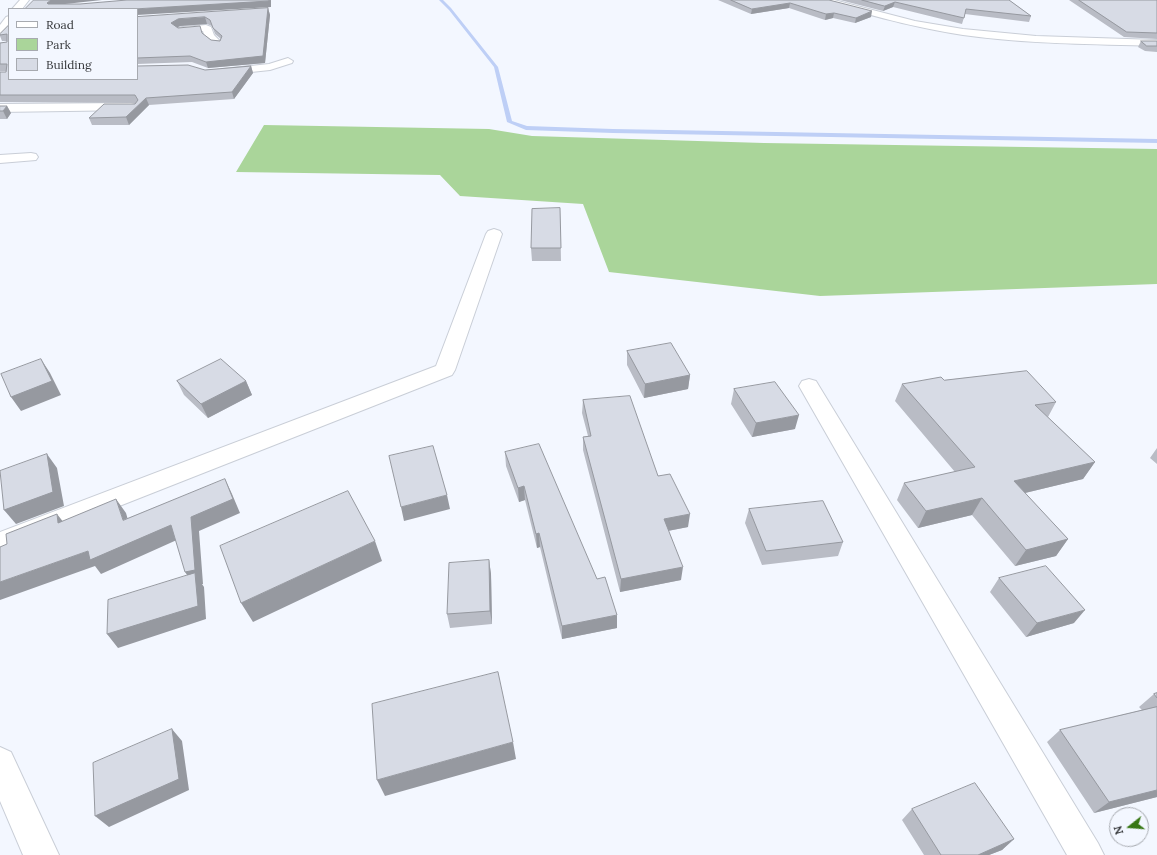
<!DOCTYPE html>
<html>
<head>
<meta charset="utf-8">
<style>
	body { margin:0 }
	#map { position:relative; width:1157px; height:855px; overflow:hidden; background:#f3f7ff; font-family:Lora,serif }
	canvas { display:block }
	.legend { position:absolute; left:8px; top:8px; width:130px; height:72px; box-sizing:border-box; background:#f3f7ff; border:1px solid #a7aab0; margin:0; padding:5px 7px; list-style:none; font-size:12px; color:#35373a }
	.legend li { display:flex; align-items:center; gap:8px; height:20px }
	.legend b { width:20px; border:1px solid #a7aab0 }
	.north { position:absolute; left:1109px; top:807px; width:40px; height:40px; box-sizing:border-box; background:#f3f7ff; border:1px solid #a7aab0; border-radius:50%; rotate:253deg; font-size:11px; font-weight:700; line-height:16px; text-align:center; color:#35373a }
	.north::after { content:''; display:block; margin:auto; width:14px; height:18px; background:#377714; clip-path:polygon(50% 0,100% 100%,50% 72%,0 100%) }
</style>
</head>
<body>
<div id="map">
<canvas width="1157" height="855"></canvas>
<ul class="legend">
<li><b style="height:5px;background:#fff"></b>Road</li>
<li><b style="height:11px;background:#aad59a"></b>Park</li>
<li><b style="height:11px;background:#d7dbe5"></b>Building</li>
</ul>
<div class="north">N</div>
</div>
<script>
const g = document.querySelector('canvas').getContext('2d');
g.lineJoin = 'round';
function fill(path, color) { g.fillStyle = color; g.fill(path, 'evenodd'); }
function strokePath(path, color, width, dash) { g.strokeStyle = color; g.lineWidth = width; g.lineCap = dash ? 'butt' : 'round'; g.setLineDash(dash || []); g.stroke(path); }
const green = new Path2D(`
	M 264,125 L 489,129 L 532,136 L 764,143 L 1157,149 L 1157,284 L 820,296 L 609,272 L 583,204 L 460,196 L 440,175 L 236,172 Z`);
const stream = new Path2D(`
	M 439,0 L 443,0 L 451,8 L 498,67 L 512,121 L 527,126 L 613,129 L 1157,139 L 1157,143 L 613,133 L 526,130 L 507,122 L 494,67 L 449,10 Z`);
const street = new Path2D(`
	M 820,0 L 834,0 L 915,21 L 963,29 L 1036,36 L 1157,40 L 1157,46 C 1092,44 1027,44 963,35 C 915,28 868,14 821,2 Z
	M 206,25 L 211,27 L 214,35 L 223,44 L 222,46 L 214,46 L 205,38 L 203,31 L 137,37 L 137,31 Z
	M 288,58 L 293,61 L 292,63 L 270,70 L 223,75 L 217,72 L 223,69 L 269,64 Z
	M 131,103 L 135,104 L 137,107 L 135,110 L 0,112 L 0,104 Z
	M 31,153 L 36,154 L 38,157 L 36,160 L 0,163 L 0,155 Z
	M 494,229 L 500,231 L 502,234 L 455,370 L 452,375 L 0,553 L 0,532 L 436,366 L 486,234 L 488,231 Z
	M 809,379 L 816,381 L 819,386 L 1098,843 L 1104,855 L 1067,855 L 799,386 L 802,381 Z`);
const secondary = new Path2D(`
	M 20,0 L 29,0 L 22,9 L 12,9 Z
	M 9,16 L 9,26 L 3,34 L 0,35 L 0,25 L 6,17 Z
	M 0,747 L 11,752 L 59,855 L 23,855 L 0,801 Z`);
const wall = new Path2D(`
	M 718,0 L 829,0 L 871,17 L 855,23 L 833,18 L 825,20 L 789,8 L 751,14 Z
	M 840,0 L 1009,0 L 1031,16 L 1029,22 L 965,14 L 962,24 L 893,7 L 883,11 Z
	M 1069,0 L 1157,0 L 1157,39 L 1124,37 Z
	M 268,8 L 270,15 L 265,63 L 208,68 L 192,62 L 137,64 L 137,17 ZM 207,24 L 212,26 L 215,34 L 221,39 L 220,41 L 211,40 L 202,33 L 177,27 L 180,26 Z
	M 9,25 L 9,79 L 205,70 L 251,66 L 253,73 L 234,99 L 149,105 L 129,125 L 92,125 L 89,118 L 135,104 L 136,103 L 0,102 L 0,72 L 6,72 L 6,71 L 0,71 L 0,43 L 7,42 L 7,41 L 2,41 L 0,36 L 0,34 Z
	M 1141,41 L 1157,41 L 1157,52 L 1145,51 L 1138,47 Z
	M 0,106 L 7,106 L 11,113 L 7,119 L 0,119 Z
	M 560,208 L 561,261 L 532,261 L 531,248 Z
	M 627,351 L 690,375 L 688,389 L 644,398 L 627,365 Z
	M 944,380 L 1056,402 L 1048,417 L 1095,462 L 1083,479 L 1025,493 L 1068,539 L 1056,556 L 1015,566 L 972,515 L 918,528 L 897,500 L 904,483 L 955,472 L 895,401 L 902,384 Z
	M 177,381 L 246,381 L 252,395 L 208,418 L 184,395 Z
	M 734,389 L 795,429 L 752,437 L 731,404 Z
	M 583,400 L 658,476 L 688,527 L 668,531 L 681,580 L 620,592 L 583,450 L 583,437 L 588,436 L 582,413 Z
	M 1157,448 L 1157,464 L 1150,458 Z
	M 505,452 L 617,628 L 562,639 L 540,547 L 537,548 L 525,500 L 519,502 L 506,466 Z
	M 749,509 L 843,542 L 838,556 L 762,565 L 745,523 Z
	M 489,560 L 491,574 L 492,624 L 450,628 L 447,614 Z
	M 999,578 L 1074,623 L 1026,637 L 990,592 Z
	M 1157,693 L 1157,797 L 1094,813 L 1047,742 L 1060,730 L 1142,710 L 1139,707 L 1154,694 Z
	M 912,809 L 1014,839 L 1002,850 L 989,855 L 924,855 L 902,820 Z`);
const shadedWall = new Path2D(`
	M 51,0 L 102,0 L 56,5 L 50,9 L 47,3 Z
	M 271,0 L 271,7 L 137,15 L 137,9 L 134,9 Z
	M 895,2 L 893,7 L 883,11 L 885,6 Z
	M 790,3 L 789,8 L 751,14 L 752,9 Z
	M 268,8 L 270,15 L 265,63 L 208,68 L 206,62 Z
	M 872,11 L 871,17 L 855,23 L 856,18 Z
	M 834,13 L 833,18 L 825,20 L 826,14 Z
	M 205,17 L 207,24 L 180,26 L 174,29 L 171,23 L 178,19 Z
	M 251,66 L 253,73 L 234,99 L 232,92 Z
	M 146,98 L 149,105 L 129,125 L 126,117 Z
	M 7,106 L 11,113 L 7,119 L 3,111 Z
	M 41,359 L 50,373 L 61,395 L 21,411 L 11,397 Z
	M 690,375 L 688,389 L 644,398 L 645,384 Z
	M 246,381 L 252,395 L 208,418 L 201,404 Z
	M 799,415 L 795,429 L 752,437 L 756,423 Z
	M 47,454 L 57,468 L 64,506 L 16,524 L 4,510 Z
	M 1095,462 L 1083,479 L 1004,498 L 1014,481 Z
	M 225,479 L 232,494 L 240,513 L 199,531 L 203,584 L 202,584 L 204,587 L 206,619 L 118,648 L 107,634 L 194,585 L 185,572 L 191,517 Z
	M 524,486 L 525,500 L 519,502 L 518,488 Z
	M 447,495 L 450,509 L 404,521 L 401,507 Z
	M 982,498 L 972,515 L 918,528 L 926,511 Z
	M 116,499 L 126,513 L 132,534 L 123,520 Z
	M 57,514 L 68,528 L 58,523 Z
	M 690,514 L 688,527 L 662,532 L 664,519 Z
	M 171,525 L 179,539 L 101,574 L 95,566 L 0,600 L 0,582 L 88,551 Z
	M 539,533 L 540,547 L 537,548 L 536,534 Z
	M 1068,539 L 1056,556 L 1015,566 L 1026,550 Z
	M 375,541 L 382,561 L 253,622 L 241,603 Z
	M 489,560 L 491,574 L 492,624 L 490,611 Z
	M 683,567 L 681,580 L 620,592 L 621,579 Z
	M 1085,610 L 1074,623 L 1026,637 L 1037,623 Z
	M 617,615 L 617,628 L 562,639 L 562,626 Z
	M 172,729 L 182,741 L 189,790 L 109,827 L 95,816 Z
	M 513,742 L 516,759 L 385,796 L 377,780 Z
	M 1157,790 L 1157,797 L 1094,813 L 1109,802 Z
	M 1014,839 L 1002,850 L 989,855 L 978,855 Z`);
const building = new Path2D(`
	M 34,0 L 51,0 L 47,3 L 48,4 L 80,4 L 127,0 L 269,0 L 269,1 L 134,9 L 25,9 Z
	M 731,0 L 829,0 L 872,11 L 856,18 L 834,13 L 826,14 L 790,3 L 752,9 Z
	M 862,0 L 1009,0 L 1031,16 L 966,9 L 964,18 L 895,2 L 885,6 Z
	M 1079,0 L 1157,0 L 1157,33 L 1127,32 Z
	M 268,8 L 263,56 L 206,62 L 190,56 L 137,58 L 137,17 ZM 205,17 L 210,20 L 213,28 L 222,36 L 220,41 L 211,40 L 202,33 L 200,26 L 178,28 L 171,23 L 178,19 Z
	M 9,25 L 9,79 L 137,79 L 137,66 L 188,65 L 205,70 L 251,66 L 232,92 L 146,98 L 126,117 L 89,118 L 104,104 L 135,104 L 138,100 L 135,95 L 0,95 L 0,72 L 6,72 L 7,64 L 0,64 L 0,43 L 7,42 L 7,34 L 0,35 L 0,34 Z
	M 1141,41 L 1157,41 L 1157,46 L 1147,46 Z
	M 0,106 L 7,106 L 3,111 L 0,111 Z
	M 560,208 L 561,248 L 531,248 L 532,209 Z
	M 671,343 L 690,375 L 645,384 L 627,351 Z
	M 41,359 L 52,381 L 11,397 L 1,374 Z
	M 221,359 L 246,381 L 201,404 L 177,381 Z
	M 1027,371 L 1056,402 L 1035,405 L 1095,462 L 1014,481 L 1068,539 L 1026,550 L 982,498 L 926,511 L 904,483 L 975,467 L 902,384 L 941,377 L 944,380 Z
	M 775,382 L 799,415 L 756,423 L 734,389 Z
	M 630,396 L 658,476 L 670,474 L 690,514 L 664,519 L 683,567 L 621,579 L 583,437 L 591,436 L 583,400 Z
	M 539,444 L 597,579 L 605,577 L 617,615 L 562,626 L 539,533 L 536,534 L 524,486 L 518,488 L 505,452 Z
	M 433,446 L 447,495 L 401,507 L 389,456 Z
	M 47,454 L 53,492 L 4,510 L 0,471 Z
	M 225,479 L 233,499 L 191,517 L 195,570 L 185,572 L 171,525 L 90,560 L 88,551 L 0,582 L 0,547 L 7,544 L 6,534 L 57,514 L 58,523 L 116,499 L 123,520 Z
	M 348,491 L 375,541 L 241,603 L 220,546 Z
	M 823,501 L 843,542 L 766,551 L 749,509 Z
	M 489,560 L 490,611 L 447,614 L 449,563 Z
	M 1046,566 L 1085,610 L 1037,623 L 999,578 Z
	M 195,573 L 198,606 L 107,634 L 108,600 Z
	M 498,672 L 513,742 L 377,780 L 372,704 Z
	M 1157,693 L 1157,698 L 1154,694 Z
	M 1157,707 L 1157,790 L 1109,802 L 1060,730 Z
	M 172,729 L 179,779 L 95,816 L 93,763 Z
	M 975,783 L 1014,839 L 978,855 L 941,855 L 912,809 Z`);
fill(green, '#aad59a');
fill(stream, '#becff6');
strokePath(street, '#c9ced7', 2);
strokePath(secondary, '#c9ced7', 2);
fill(street, '#fff');
fill(secondary, '#fff');
fill(wall, '#b9bcc5');
fill(shadedWall, '#9699a0');
fill(building, '#d7dbe5');
strokePath(building, '#9699a0', 1);
</script>
</body>
</html>
